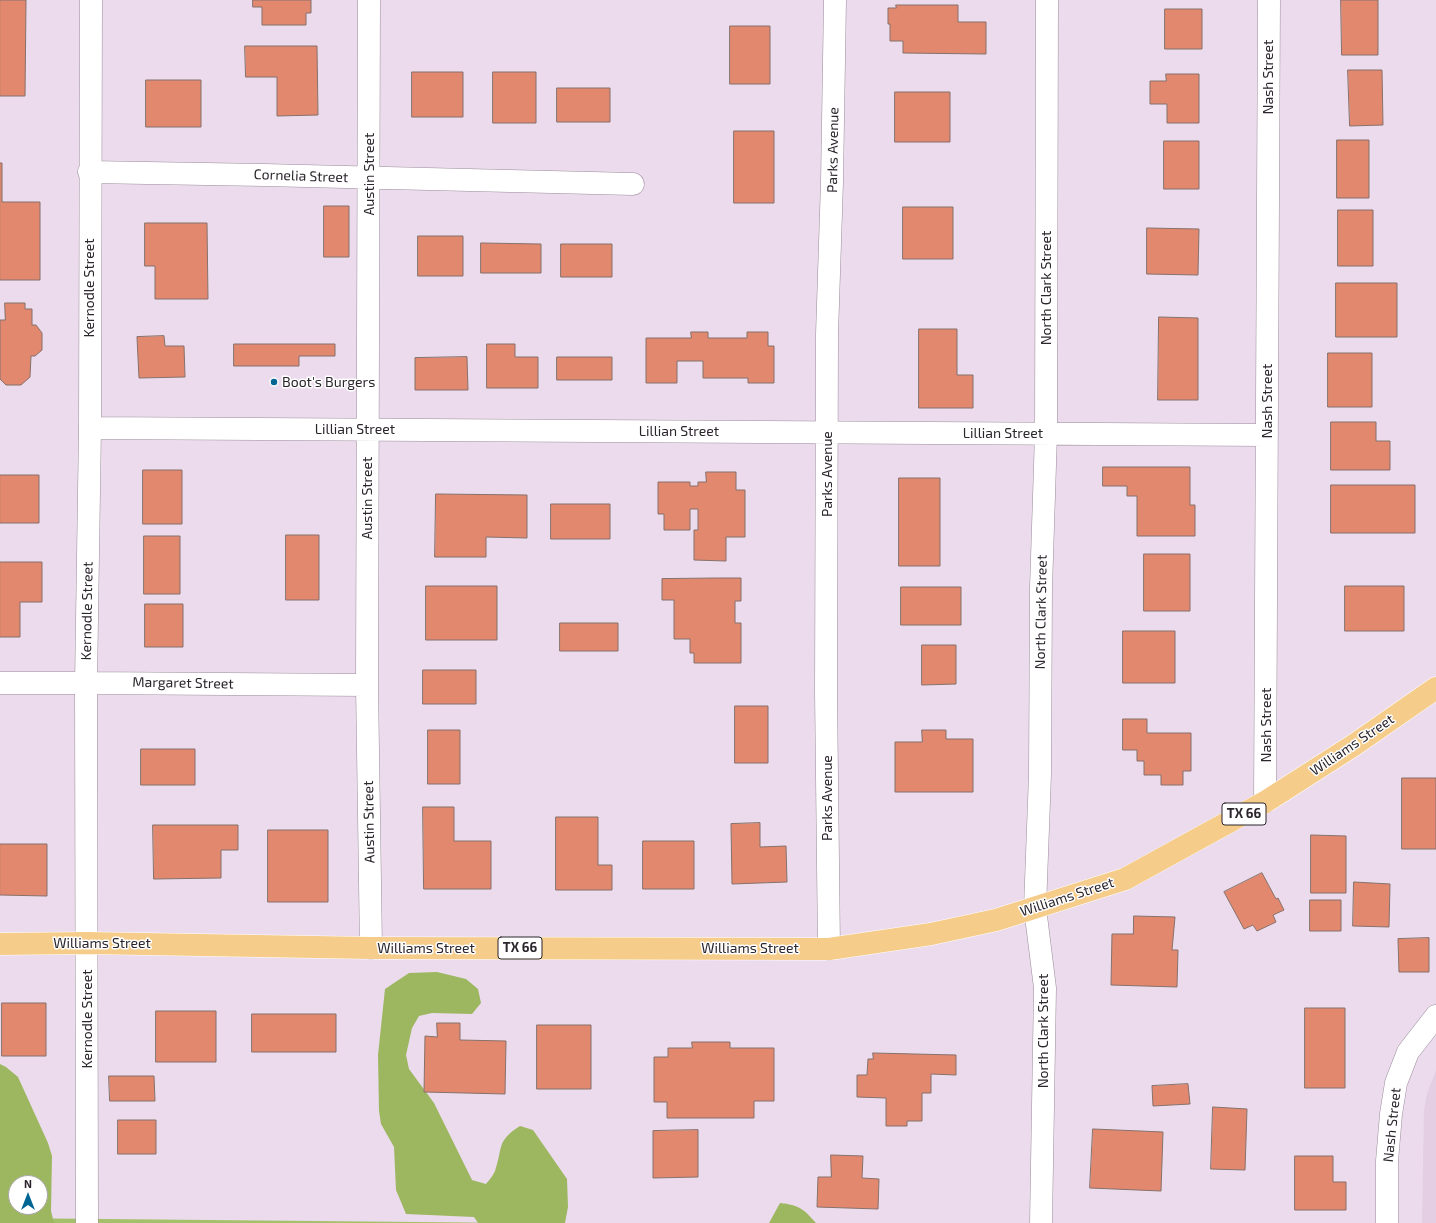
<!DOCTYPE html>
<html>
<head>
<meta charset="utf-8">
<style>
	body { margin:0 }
	#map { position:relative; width:1436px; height:1223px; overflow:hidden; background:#ebdbec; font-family:"Exo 2",sans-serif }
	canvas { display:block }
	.north { position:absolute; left:8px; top:1175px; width:40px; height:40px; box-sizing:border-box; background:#fff; border:1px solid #aaa8ab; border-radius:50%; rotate:0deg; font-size:11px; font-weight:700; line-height:16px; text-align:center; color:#2b252c }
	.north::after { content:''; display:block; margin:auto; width:14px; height:18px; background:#026695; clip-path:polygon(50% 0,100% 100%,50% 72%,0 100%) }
</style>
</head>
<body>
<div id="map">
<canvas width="1436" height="1223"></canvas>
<div class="north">N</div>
</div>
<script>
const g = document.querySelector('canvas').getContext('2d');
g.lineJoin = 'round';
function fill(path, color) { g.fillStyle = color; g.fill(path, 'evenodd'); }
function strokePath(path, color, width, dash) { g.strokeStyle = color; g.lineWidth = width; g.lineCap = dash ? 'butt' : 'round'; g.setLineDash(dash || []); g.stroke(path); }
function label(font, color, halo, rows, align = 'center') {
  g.font = font + ' "Exo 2",sans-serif'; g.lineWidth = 3; g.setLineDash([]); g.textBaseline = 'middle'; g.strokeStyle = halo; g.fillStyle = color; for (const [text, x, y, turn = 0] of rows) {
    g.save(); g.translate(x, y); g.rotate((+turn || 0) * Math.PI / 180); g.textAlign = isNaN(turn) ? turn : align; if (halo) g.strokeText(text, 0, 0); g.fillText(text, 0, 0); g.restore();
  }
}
const built = new Path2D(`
	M 1436,1070 L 1436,1223 L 1422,1223 L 1424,1110 L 1427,1094 Z`);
const green = new Path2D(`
	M 0,1218 L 522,1223 L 0,1223 Z`);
const forest = new Path2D(`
	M 437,972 L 466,979 L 478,989 L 481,1003 L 472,1014 L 432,1013 L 419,1016 L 412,1028 L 406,1055 L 409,1069 L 434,1103 L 472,1180 L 486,1184 C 489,1180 493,1176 495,1171 C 503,1148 496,1141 520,1126 L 533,1130 L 567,1179 L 568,1207 L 565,1223 L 478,1223 L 474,1217 L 406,1214 L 396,1190 L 394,1147 L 381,1124 L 379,1111 L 378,1055 L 385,989 L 409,973 Z
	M 0,1064 L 6,1067 L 18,1077 L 48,1143 L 52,1156 L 51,1211 L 54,1223 L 0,1223 ZM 16,1183 L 40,1183 L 40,1207 L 16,1207 Z
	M 780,1203 C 799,1205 804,1209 816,1223 L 769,1223 Z`);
const building = new Path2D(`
	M 0,0 L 26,0 L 25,96 L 0,96 Z
	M 253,0 L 311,0 L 311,13 L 306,13 L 306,25 L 262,25 L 262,7 L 253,7 Z
	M 1341,0 L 1378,0 L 1378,55 L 1342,55 Z
	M 896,5 L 958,5 L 958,22 L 986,22 L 986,54 L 903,53 L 903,41 L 890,41 L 890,24 L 888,24 L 888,8 L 896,8 Z
	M 1165,9 L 1202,9 L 1202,49 L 1165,49 Z
	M 730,26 L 770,26 L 770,84 L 730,84 Z
	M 245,46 L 317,46 L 318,115 L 277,116 L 277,77 L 246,77 Z
	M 1348,70 L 1382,70 L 1383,125 L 1350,126 Z
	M 412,72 L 463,72 L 463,117 L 412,117 Z
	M 493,72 L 536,72 L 536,123 L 493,123 Z
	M 1166,74 L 1199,74 L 1199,123 L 1167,123 L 1167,104 L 1150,104 L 1150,81 L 1166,81 Z
	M 146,80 L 201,80 L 201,127 L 146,127 Z
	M 557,88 L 610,88 L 610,122 L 557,122 Z
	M 895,92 L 950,92 L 950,142 L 895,142 Z
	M 734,131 L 774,131 L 774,203 L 734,203 Z
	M 1337,140 L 1369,140 L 1369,198 L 1337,198 Z
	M 1164,141 L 1199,141 L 1199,189 L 1164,189 Z
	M 0,163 L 2,163 L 2,202 L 40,202 L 40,280 L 0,280 Z
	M 324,206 L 349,206 L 349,257 L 324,257 Z
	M 903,207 L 953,207 L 953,259 L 903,259 Z
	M 1338,210 L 1373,210 L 1373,266 L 1338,266 Z
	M 145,223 L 207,223 L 208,299 L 155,299 L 155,266 L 145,266 Z
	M 1147,228 L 1199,229 L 1198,275 L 1147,274 Z
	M 418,236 L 463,236 L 463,276 L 418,276 Z
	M 481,243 L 541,244 L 541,273 L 481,273 Z
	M 561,244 L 612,244 L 612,277 L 561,277 Z
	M 1336,283 L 1397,283 L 1397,337 L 1336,337 Z
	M 5,303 L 25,303 L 25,309 L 32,309 L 32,325 L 36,325 L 42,333 L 42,350 L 35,356 L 31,356 L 30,377 L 21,385 L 6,385 L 0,379 L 0,320 L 5,320 Z
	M 1159,317 L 1198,318 L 1198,400 L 1158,400 Z
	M 919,329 L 957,329 L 957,375 L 973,375 L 973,408 L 919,408 Z
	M 691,332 L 708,332 L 708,338 L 747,338 L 747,332 L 768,332 L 768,346 L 774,346 L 774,383 L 748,383 L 748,378 L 703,378 L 703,361 L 677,361 L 677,383 L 646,383 L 646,338 L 691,338 Z
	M 164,336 L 165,346 L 184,346 L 185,377 L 139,378 L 137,337 Z
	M 234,344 L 335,344 L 335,356 L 299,356 L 299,366 L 234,366 Z
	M 487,344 L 515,344 L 515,357 L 538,357 L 538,388 L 487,388 Z
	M 1328,353 L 1372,353 L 1372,407 L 1328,407 Z
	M 467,357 L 468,390 L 415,390 L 415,358 Z
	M 557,357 L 612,357 L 612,380 L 557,380 Z
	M 1331,422 L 1376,422 L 1376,441 L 1390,441 L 1390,470 L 1331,470 Z
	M 1103,467 L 1190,467 L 1190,505 L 1195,505 L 1195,536 L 1137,536 L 1137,496 L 1127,496 L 1127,486 L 1103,486 Z
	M 143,470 L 182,470 L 182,524 L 143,524 Z
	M 706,472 L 736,472 L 736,490 L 745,490 L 745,537 L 726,537 L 726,561 L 694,560 L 694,530 L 698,530 L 698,509 L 690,509 L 690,530 L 664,530 L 664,514 L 658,514 L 658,482 L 690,482 L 690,486 L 698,486 L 698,482 L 706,482 Z
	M 0,475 L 39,475 L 39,523 L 0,523 Z
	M 899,478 L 940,478 L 940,566 L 899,566 Z
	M 1331,485 L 1415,485 L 1415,533 L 1331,533 Z
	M 436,494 L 527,495 L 527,538 L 486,537 L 486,557 L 435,557 Z
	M 551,504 L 610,504 L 610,539 L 551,539 Z
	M 286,535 L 319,535 L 319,600 L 286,600 Z
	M 144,536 L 180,536 L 180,594 L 144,594 Z
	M 1144,554 L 1190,554 L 1190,611 L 1144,611 Z
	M 0,562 L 42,562 L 42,602 L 20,602 L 20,637 L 0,637 Z
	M 717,578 L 741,578 L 741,601 L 735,601 L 735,623 L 741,623 L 741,663 L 694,663 L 694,653 L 690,653 L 690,639 L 674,639 L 674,600 L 662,600 L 662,579 Z
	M 426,586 L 497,586 L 497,640 L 426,640 Z
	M 1345,586 L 1404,586 L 1404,631 L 1345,631 Z
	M 901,587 L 961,587 L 961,625 L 901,625 Z
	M 145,604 L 183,604 L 183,647 L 145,647 Z
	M 560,623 L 618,623 L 618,651 L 560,651 Z
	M 1123,631 L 1175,631 L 1175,683 L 1123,683 Z
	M 922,645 L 956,645 L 956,684 L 922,685 Z
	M 423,670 L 476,670 L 476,704 L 423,704 Z
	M 735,706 L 768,706 L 768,763 L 735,763 Z
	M 1123,719 L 1147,719 L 1147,733 L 1191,733 L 1191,771 L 1183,771 L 1183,785 L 1161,785 L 1161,775 L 1144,775 L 1144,761 L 1137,761 L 1137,750 L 1123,750 Z
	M 428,730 L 460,730 L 460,784 L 428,784 Z
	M 922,730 L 946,730 L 946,739 L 973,739 L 973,792 L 895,792 L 895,742 L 922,742 Z
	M 141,749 L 195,749 L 195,785 L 141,785 Z
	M 1402,778 L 1436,778 L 1436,849 L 1402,849 Z
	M 423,807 L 454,807 L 454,841 L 491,841 L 491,889 L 424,889 Z
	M 556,817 L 598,817 L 598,865 L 612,865 L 612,890 L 556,890 Z
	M 760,823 L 760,847 L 786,846 L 787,882 L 732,884 L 731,824 Z
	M 153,825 L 238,825 L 238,850 L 221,850 L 221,878 L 154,879 Z
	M 268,830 L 328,830 L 328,902 L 268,902 Z
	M 1311,835 L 1346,836 L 1346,893 L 1311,893 Z
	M 643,841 L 694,841 L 694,889 L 643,889 Z
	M 0,844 L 47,844 L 47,896 L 0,895 Z
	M 1262,873 L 1276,899 L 1278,898 L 1284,910 L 1273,915 L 1276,922 L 1257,931 L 1253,925 L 1244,929 L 1224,892 Z
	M 1354,882 L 1390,884 L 1389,927 L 1353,926 Z
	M 1310,900 L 1341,900 L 1341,931 L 1310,931 Z
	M 1134,916 L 1175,917 L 1172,950 L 1178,950 L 1177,987 L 1111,985 L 1112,934 L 1133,934 Z
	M 1429,938 L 1429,972 L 1399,972 L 1398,939 Z
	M 2,1003 L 46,1003 L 46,1056 L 2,1056 Z
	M 1305,1008 L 1345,1008 L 1345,1088 L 1305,1088 Z
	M 156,1011 L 216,1011 L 216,1062 L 156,1062 Z
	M 252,1014 L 336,1014 L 336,1052 L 252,1052 Z
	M 437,1023 L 460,1023 L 460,1040 L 506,1041 L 505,1094 L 424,1092 L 425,1036 L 437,1037 Z
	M 537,1025 L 591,1025 L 591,1089 L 537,1089 Z
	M 692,1042 L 730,1042 L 730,1048 L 774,1048 L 774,1101 L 754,1101 L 754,1118 L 667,1118 L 667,1102 L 654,1102 L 654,1057 L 668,1057 L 668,1048 L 692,1048 Z
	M 873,1053 L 956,1055 L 956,1075 L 931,1074 L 931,1093 L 922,1093 L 922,1121 L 907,1121 L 907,1126 L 886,1126 L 886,1098 L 857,1097 L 857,1075 L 867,1075 L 868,1059 L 873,1059 Z
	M 109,1076 L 154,1076 L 155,1101 L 110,1101 Z
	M 1188,1084 L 1190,1104 L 1153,1106 L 1152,1086 Z
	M 1213,1107 L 1247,1109 L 1245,1170 L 1211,1169 Z
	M 118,1120 L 156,1120 L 156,1154 L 118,1154 Z
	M 1093,1129 L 1163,1132 L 1161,1191 L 1090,1188 Z
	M 698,1130 L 698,1177 L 653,1178 L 653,1131 Z
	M 831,1155 L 863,1156 L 862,1178 L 879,1179 L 878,1209 L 817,1207 L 818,1177 L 831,1177 Z
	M 1295,1156 L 1333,1156 L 1333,1182 L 1346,1182 L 1346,1210 L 1295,1210 Z`);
const minor = new Path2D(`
	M 369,0 L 367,685 L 371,948
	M 89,172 L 264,175 L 633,184
	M 90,428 L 1267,435
	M 0,683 L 86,683 L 367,685
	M 1265,802 L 1269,0
	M 829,949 L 826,692 L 827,334 L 832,182 L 835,0
	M 87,1223 L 86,683 L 90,428 L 91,0
	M 1041,1223 L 1045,988 L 1035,908 L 1040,774 L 1041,588 L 1046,434 L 1047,0
	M 1387,1223 L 1387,1161 L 1391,1114 L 1396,1083 L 1408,1052 L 1436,1016`);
const primary = new Path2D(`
	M 0,944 L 87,943 L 371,948 L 829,949 L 931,934 L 996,920 L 1125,879 L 1265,802 L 1354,745 L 1436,688`);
const markers = [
	[274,382,4,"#026695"]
];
const shields = [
	[1244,814,44],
	[520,948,44]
];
const shieldNames = [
	["TX 66",1244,814],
	["TX 66",520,948]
];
const streetNames = [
	["Nash Street",1268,77,-90],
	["Parks Avenue",833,150,-89],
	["Austin Street",369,174,-90],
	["Cornelia Street",301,176,2],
	["Kernodle Street",89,288,-90],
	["North Clark Street",1046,288,-90],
	["Nash Street",1267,401,-90],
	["Lillian Street",355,429],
	["Lillian Street",679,431],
	["Lillian Street",1003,433],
	["Parks Avenue",827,474,-90],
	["Austin Street",367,498,-90],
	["Kernodle Street",87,611,-89],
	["North Clark Street",1041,612,-89],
	["Margaret Street",183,683,1],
	["Nash Street",1266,725,-90],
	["Williams Street",1352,745,-34],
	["Parks Avenue",827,798,-90],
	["Austin Street",369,822,-91],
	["Williams Street",1067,897,-18],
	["Williams Street",102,943],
	["Williams Street",426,948],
	["Williams Street",750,948],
	["Kernodle Street",87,1019,-90],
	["North Clark Street",1043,1031,-90],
	["Nash Street",1392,1125,-84]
];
const poiNames = [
	["Boot's Burgers",282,382]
];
fill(built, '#e3cee4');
fill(green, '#a5c06b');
fill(forest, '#9db761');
fill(building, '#e2886e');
strokePath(building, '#86716b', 1);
strokePath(minor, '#9b8d9c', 23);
strokePath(primary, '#fff', 23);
strokePath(minor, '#fff', 22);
strokePath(primary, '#f5cc89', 22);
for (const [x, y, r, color] of markers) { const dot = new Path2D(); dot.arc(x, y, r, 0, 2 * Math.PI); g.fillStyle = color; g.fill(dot); strokePath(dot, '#fff', 1.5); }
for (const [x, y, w] of shields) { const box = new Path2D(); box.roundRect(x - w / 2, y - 11, w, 22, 3); g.fillStyle = '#fff'; g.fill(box); strokePath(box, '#2b252c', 1); }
label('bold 13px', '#2b252c', null, shieldNames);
label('14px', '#2b252c', '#fff', streetNames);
label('14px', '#2b252c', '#fff', poiNames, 'left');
</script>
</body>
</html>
